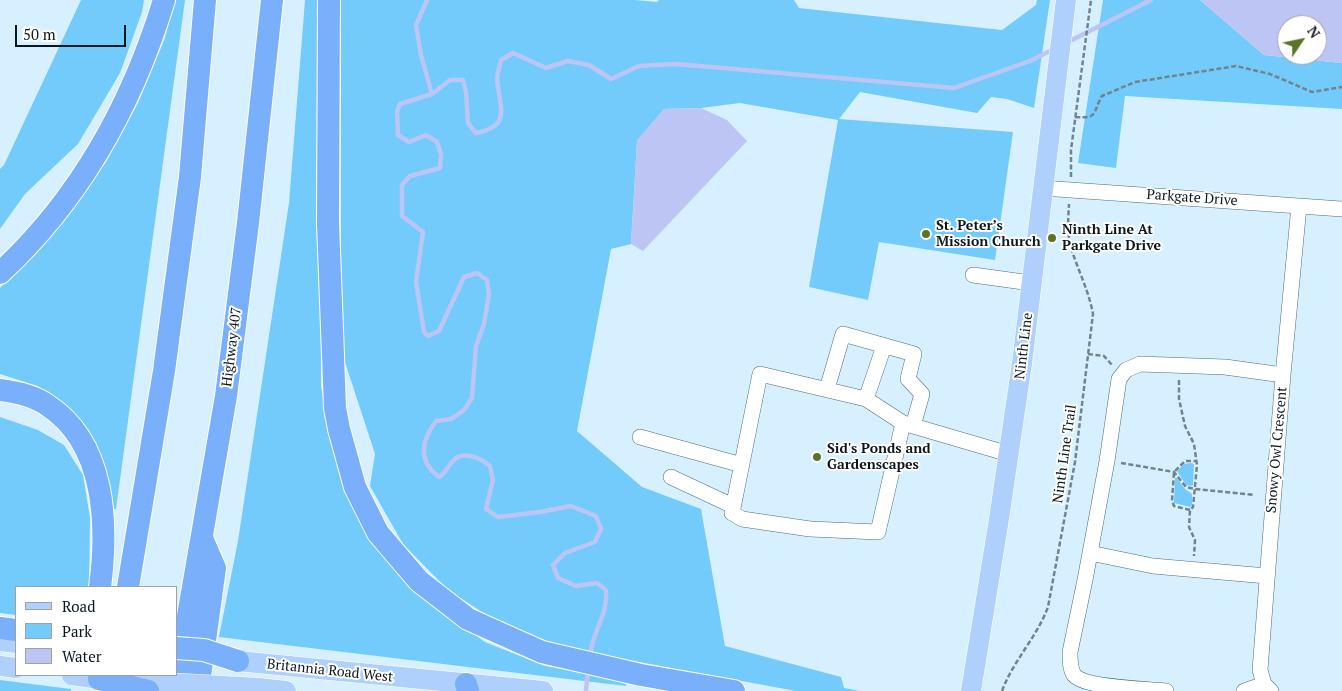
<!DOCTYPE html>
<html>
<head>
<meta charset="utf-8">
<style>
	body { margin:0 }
	#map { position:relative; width:1342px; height:691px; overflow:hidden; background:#d7f0ff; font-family:"PT Serif",serif }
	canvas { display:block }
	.legend { position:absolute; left:15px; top:586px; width:162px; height:90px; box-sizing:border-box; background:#fff; border:1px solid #9ea2a5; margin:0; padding:6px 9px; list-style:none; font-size:15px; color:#0c171d }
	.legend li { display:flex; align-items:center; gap:10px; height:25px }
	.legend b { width:25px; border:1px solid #9ea2a5 }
	.north { position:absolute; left:1277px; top:15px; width:50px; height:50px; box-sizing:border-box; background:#fff; border:1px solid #9ea2a5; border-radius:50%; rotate:56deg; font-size:14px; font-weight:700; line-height:20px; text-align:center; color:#0c171d }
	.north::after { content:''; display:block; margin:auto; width:18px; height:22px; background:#5b7324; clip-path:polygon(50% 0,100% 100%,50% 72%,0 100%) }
	.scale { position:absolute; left:15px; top:25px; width:111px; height:22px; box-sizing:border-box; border:2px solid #0c171d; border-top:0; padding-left:6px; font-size:15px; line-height:18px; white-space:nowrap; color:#0c171d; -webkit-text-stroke:4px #fff; paint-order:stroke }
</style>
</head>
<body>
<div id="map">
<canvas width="1342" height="691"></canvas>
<ul class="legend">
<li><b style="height:6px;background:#afd0fd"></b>Road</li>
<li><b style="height:14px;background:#73cbfb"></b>Park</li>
<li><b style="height:14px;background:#bdc5f5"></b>Water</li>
</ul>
<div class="north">N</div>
<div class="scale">50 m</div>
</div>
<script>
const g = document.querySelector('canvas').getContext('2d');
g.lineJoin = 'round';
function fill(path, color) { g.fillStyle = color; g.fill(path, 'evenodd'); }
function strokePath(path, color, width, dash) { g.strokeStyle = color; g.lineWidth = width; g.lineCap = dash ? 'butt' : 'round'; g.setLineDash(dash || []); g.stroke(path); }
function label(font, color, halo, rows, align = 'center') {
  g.font = font + ' "PT Serif",serif'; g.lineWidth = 4; g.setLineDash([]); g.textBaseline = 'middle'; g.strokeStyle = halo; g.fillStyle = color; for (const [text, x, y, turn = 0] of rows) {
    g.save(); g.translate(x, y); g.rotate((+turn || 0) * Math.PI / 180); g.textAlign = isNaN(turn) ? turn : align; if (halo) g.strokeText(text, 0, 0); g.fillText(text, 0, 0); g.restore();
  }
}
const green = new Path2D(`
	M 81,0 L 144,0 L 142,12 L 120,73 L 78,144 L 25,194 L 0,229 L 0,169 L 4,165 Z
	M 174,0 L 185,0 L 116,509 L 112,509 L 108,481 L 96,442 L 72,411 L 38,386 L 0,374 L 0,288 L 64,221 L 106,162 L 138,103 L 165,38 Z
	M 305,0 L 320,0 L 321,387 L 341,479 L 370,536 L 421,596 L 485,642 L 545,666 L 625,681 L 626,686 L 219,637 L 238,541 L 289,203 Z
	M 341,0 L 634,0 L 657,2 L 659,0 L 794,0 L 799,8 L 1002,30 L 1036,5 L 1037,0 L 1050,0 L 1034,108 L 1007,99 L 991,97 L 977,113 L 860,92 L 839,119 L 1013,132 L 995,260 L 879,242 L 868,300 L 809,287 L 838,120 L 740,103 L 701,108 L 664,109 L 637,142 L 631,244 L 611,249 L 577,431 L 642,487 L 701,509 L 725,646 L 841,677 L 844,688 L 860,691 L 796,691 L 612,657 L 558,645 L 499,623 L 448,590 L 403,544 L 370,486 L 375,454 L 341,350 Z
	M 1103,0 L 1200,0 L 1264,55 L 1342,63 L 1342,109 L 1125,96 L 1116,168 L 1078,163 Z
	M 0,417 L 38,430 L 64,445 L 83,475 L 90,518 L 89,587 L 16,587 L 16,615 L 0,613 Z
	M 1191,463 L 1194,464 L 1193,485 L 1191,486 L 1186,485 L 1177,471 L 1184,464 Z
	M 1175,478 L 1177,478 L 1185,489 L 1192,494 L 1192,505 L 1190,507 L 1174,503 Z
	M 0,680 L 71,689 L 71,691 L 0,691 Z`);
const water = new Path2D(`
	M 1200,0 L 1342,0 L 1342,63 L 1264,55 ZM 1287,25 L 1317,25 L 1317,55 L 1287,55 Z
	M 701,108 L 727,120 L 747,141 L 643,251 L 631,244 L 637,140 L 664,109 Z`);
const stream = new Path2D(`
	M 427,0 L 416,25 L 421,55 L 432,94
	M 1068,42 L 1151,0
	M 590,656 C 592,631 608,617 606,590 L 597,583 L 576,586 L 558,578 L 553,565 L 565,553 L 595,542 L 601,529 L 596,516 L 571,506 L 540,512 L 498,517 L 486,509 L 493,480 L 490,466 C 480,458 462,449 452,462 C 447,467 446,473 439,477 C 418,461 421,441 436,421 L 451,419 L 464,410 L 472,398 L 476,346 L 484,324 L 489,294 L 487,280 L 477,273 L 464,277 L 439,331 L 428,336 L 424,332 L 416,282 L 423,232 L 402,216 L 402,185 L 410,176 L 440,168 L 441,154 L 437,142 L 426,135 L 409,142 L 398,135 L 397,112 L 400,104 L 432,94 L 450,80 L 463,80 L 466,92 L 468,123 L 476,133 C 513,126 499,106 497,79 C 497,73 500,66 501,60 L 513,53 L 546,68 L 568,61 L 589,65 L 611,79 L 639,66 L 676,64 L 954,88 L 1030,61 L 1054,49
	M 586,691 L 588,669`);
const path = new Path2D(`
	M 1075,117 C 1099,119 1092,113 1102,96 L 1135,82 L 1236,66 L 1270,74 L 1312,92 L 1342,87
	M 1071,177 L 1071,150 L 1091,0
	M 1088,354 L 1104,356 L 1112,365
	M 1179,380 L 1179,399 L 1185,426 L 1194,444 L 1197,465 L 1193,507 L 1190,510 L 1189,527 L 1195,540 L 1194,556
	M 1121,463 L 1174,472 L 1186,487 L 1195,489 L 1255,495
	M 1190,510 L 1174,506 L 1172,501 L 1174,472 L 1185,461 L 1196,461
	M 1002,691 C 1013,661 1037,637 1048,607 L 1075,462 L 1093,314 C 1089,292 1079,272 1072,251 C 1067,237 1068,220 1069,204`);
const minor = new Path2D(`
	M 1042,188 L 1342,209
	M 973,275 L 1031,283
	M 827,389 L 843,334 L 914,354 L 908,379 L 922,394 L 913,426
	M 866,399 L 884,346
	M 903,423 L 878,532 L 810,529 L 742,519 L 732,513 L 760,374 L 866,399 L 903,423 L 1009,454
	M 640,437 L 742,465
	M 671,477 L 733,506
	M 1090,553 L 1153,566 L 1267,576
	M 1166,691 C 1148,689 1084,688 1074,675 C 1070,669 1070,660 1070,652 L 1085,580 L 1107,461 L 1119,379 L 1126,370 L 1140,364 L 1225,367 L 1283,375
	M 1244,691 L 1264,684
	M 1271,691 L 1264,684 L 1260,670 L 1283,375 L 1299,206`);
const major = new Path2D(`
	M 0,641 L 16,643
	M 238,661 L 543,691
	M 0,666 L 16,668
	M 258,688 L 286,691
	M 971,691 L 999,519 L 1022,363 L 1066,0`);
const highway = new Path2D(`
	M 329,0 L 328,223 L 335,408 L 339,429 L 355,487 L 378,533 L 419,581 L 468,619 L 542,652 L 641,675 L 734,691
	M 0,273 C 81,198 132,105 164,0
	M 0,390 C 16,392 34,396 47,405 C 106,443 108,525 100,587
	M 128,587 L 164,371 L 190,177 L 205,0
	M 0,628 L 16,630
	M 466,684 L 468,691
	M 175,691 L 226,396 L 248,223 L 272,0
	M 198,691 L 215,568 L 202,538`);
const majorBridge = new Path2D(`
	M 72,675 L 99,679 L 258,688`);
const highwayBridge = new Path2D(`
	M 176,648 L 204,650 L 238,661
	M 99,679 L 148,691`);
const markers = [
	[926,234,5,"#5b7324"],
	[1052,238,5,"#5b7324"],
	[817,457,5,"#5b7324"]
];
const streetNames = [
	["Parkgate Drive",1192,198,4],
	["Ninth Line",1024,346,-83],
	["Highway 407",232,347,-83],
	["Snowy Owl Crescent",1277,450,-85],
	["Ninth Line Trail",1065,454,-82],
	["Britannia Road West",330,671,6]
];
const poiNames = [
	["St. Peter’s",936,226],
	["Mission Church",936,242],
	["Ninth Line At",1062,230],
	["Parkgate Drive",1062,246],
	["Sid's Ponds and",827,449],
	["Gardenscapes",827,465]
];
fill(green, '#73cbfb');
fill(water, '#bdc5f5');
strokePath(stream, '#bdc5f5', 4.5);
strokePath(minor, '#4f6a7a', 16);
strokePath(major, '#fff', 21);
strokePath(highway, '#fff', 24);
strokePath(path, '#71838d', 2.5, [5, 2.5]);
strokePath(minor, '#fff', 15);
strokePath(major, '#afd0fd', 20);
strokePath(highway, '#7ab0fb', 22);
strokePath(majorBridge, '#fff', 21, []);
strokePath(highwayBridge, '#fff', 24, []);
strokePath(majorBridge, '#afd0fd', 20);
strokePath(highwayBridge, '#7ab0fb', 22);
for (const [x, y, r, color] of markers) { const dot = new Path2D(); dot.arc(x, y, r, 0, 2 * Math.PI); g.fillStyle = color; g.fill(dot); strokePath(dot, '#fff', 2); }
label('14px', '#0c171d', '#fff', streetNames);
label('bold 14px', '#0c171d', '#fff', poiNames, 'left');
</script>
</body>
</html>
